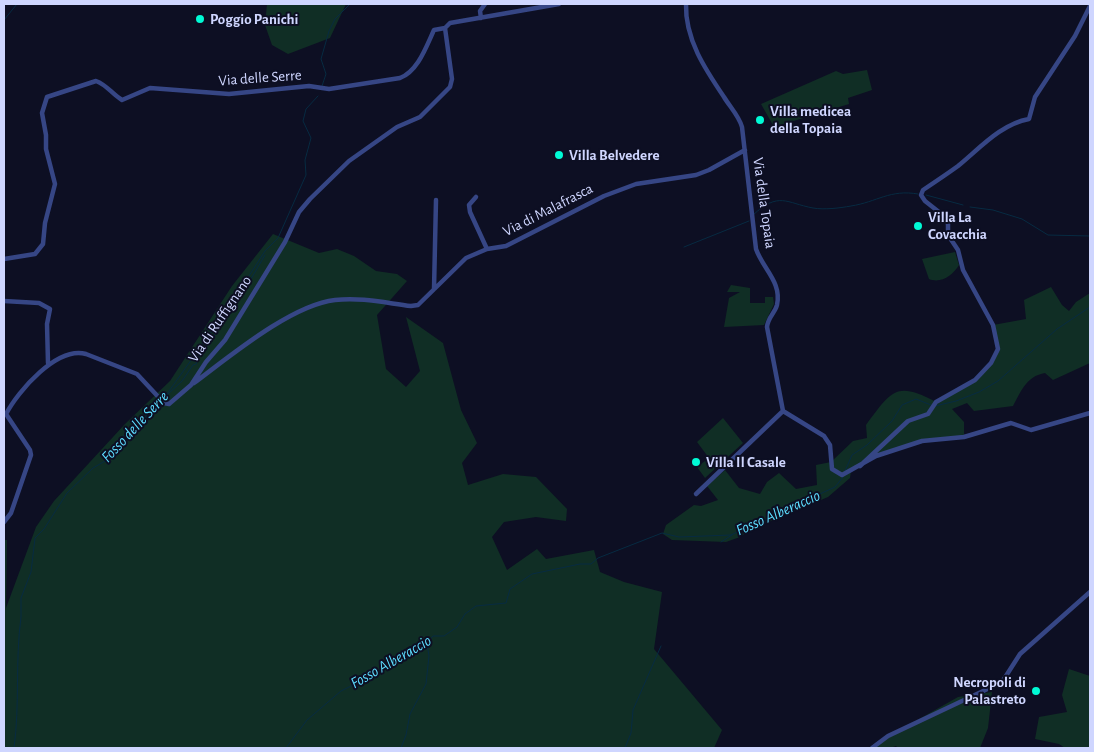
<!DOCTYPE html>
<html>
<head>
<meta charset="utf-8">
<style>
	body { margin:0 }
	#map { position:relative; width:1094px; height:752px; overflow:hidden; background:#0d0f23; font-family:"Alegreya Sans",sans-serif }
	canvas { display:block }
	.frame { position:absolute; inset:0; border:5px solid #cfd6ff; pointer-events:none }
</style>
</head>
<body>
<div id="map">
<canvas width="1094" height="752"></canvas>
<div class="frame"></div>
</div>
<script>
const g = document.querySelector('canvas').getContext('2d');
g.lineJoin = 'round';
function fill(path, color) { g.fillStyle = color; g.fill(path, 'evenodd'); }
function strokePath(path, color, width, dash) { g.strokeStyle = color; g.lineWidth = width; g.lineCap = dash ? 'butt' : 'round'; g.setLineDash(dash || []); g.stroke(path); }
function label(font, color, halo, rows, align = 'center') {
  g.font = font + ' "Alegreya Sans",sans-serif'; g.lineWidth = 4; g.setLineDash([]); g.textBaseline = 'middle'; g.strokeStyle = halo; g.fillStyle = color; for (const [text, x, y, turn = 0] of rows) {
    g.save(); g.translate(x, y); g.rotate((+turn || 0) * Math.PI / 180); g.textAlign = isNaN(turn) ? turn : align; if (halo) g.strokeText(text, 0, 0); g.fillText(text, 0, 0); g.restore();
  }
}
const green = new Path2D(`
	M 267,4 L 346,4 L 330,38 L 288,54 L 272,45 L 265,25 Z
	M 867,70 L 872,90 L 848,98 L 849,104 L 774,127 L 761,104 L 836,71 L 843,74 Z
	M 273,234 L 319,253 L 337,249 L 354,256 L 376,271 L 397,274 L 407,281 L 377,315 L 386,369 L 406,387 L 420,371 L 406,317 L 443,343 L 461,410 L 477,443 L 462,463 L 468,485 L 503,474 L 536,477 L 567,509 L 566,521 L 536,517 L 504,522 L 492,537 L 507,570 L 537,549 L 546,559 L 594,550 L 600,572 L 624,582 L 662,592 L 654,649 L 722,730 L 714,748 L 4,748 L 4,540 L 7,540 L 6,608 L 36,527 L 54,501 L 125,424 L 170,381 L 232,286 Z
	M 955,252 L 959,265 C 953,275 941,284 929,279 L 922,259 Z
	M 731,285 L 750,288 L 750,303 L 765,303 L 765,297 L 773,297 L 774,304 L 764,325 L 724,327 L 729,298 L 740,292 L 727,292 Z
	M 1051,287 L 1062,305 L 1069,311 L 1076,302 L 1090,293 L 1090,363 L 1053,380 L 1045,373 C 1027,376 1021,391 1013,406 L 974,411 L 967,403 L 952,409 L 964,422 L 964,437 L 936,440 L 891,450 L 851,471 L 850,478 L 828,497 L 750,530 L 740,537 L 726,542 L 672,540 L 663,534 L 666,525 L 694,505 L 701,506 L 718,500 L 707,486 L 725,470 L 739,488 L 760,494 L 767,482 L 779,473 L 796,489 L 817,485 L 816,465 L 831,462 L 853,441 L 867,438 L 866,425 C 892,390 896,381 936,402 C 954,392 996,373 998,349 C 999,342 994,332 993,325 L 1026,319 L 1024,300 Z
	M 723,418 L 743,443 L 705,478 L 697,467 L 709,458 L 697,442 Z
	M 1069,669 L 1090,676 L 1090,748 L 1065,748 L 1059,744 L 1035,739 L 1039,717 L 1067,712 L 1062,695 Z
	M 992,692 L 988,728 L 980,748 L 898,748 L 896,746 L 890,748 L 868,748 L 958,697 Z`);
const stream = new Path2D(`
	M 4,20 L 17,4
	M 322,86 L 326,74 L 321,59 L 329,31 L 335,19 L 350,4
	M 926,195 L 963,205
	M 970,207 L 993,210 L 1022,219 L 1048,235 L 1090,236
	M 753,215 C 779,191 786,203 813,208 C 824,210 840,208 851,206 C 877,202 890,189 918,194
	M 684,247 L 749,221
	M 229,309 L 251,279 L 265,255
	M 167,395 L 182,381 L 193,365 L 196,364 C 201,347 218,336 223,318
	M 164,398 L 225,313 L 265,251 L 278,238 L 306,175 L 305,160 L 311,138 L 303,121 L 306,109 L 318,96
	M 935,406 L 956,401 L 979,392 L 998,381 L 1057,329 L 1090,307
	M 131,427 L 153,411
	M 845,471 L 852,455 L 867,445 L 892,421 L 902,405 L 916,399 L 931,405
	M 721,542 L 732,535
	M 14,748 C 20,704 15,662 21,617 L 21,598 L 31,572 L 35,538 L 44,529 L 67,493 L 93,468 L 105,461 L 124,435 L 143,421 L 161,402
	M 286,748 L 307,720 L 341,691 L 387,668 L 405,653 L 427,643 L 433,636 L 444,636 L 457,627 L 465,614 L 476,606 L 506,603 L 510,589 L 532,574 L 580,564 L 591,564 L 598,558 L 662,533 L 679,537 L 731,535 L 835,487 L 843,477
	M 401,748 L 406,735 L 410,714 L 426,684 L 429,656 L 427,644
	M 625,748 L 631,733 L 633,710 L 661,646`);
const street = new Path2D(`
	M 686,4 C 685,39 705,69 724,97 C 730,107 739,116 742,127 L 756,249 C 763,269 782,282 777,305 C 775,313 768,317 767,327 L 783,411
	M 481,18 L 480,11 L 485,4
	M 476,197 L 469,205 L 470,212 L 487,249
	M 4,259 L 35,254 L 43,244 L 45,223 L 55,184 L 46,149 L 46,135 L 42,113 L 47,97 L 96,81 C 107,85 112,94 122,100 L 150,88 L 229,94 L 309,86 L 329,89 L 400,78 C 418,71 426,47 434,30 L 445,28
	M 434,289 L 436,200
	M 4,301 L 39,303 L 50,309 L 47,324 L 48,363
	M 194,383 C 229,357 291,305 335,300 C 361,297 386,303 411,306 L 418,305 L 466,258 L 487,249 L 506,246 L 604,196 L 636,184 L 696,175 L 709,170 L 745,150
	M 783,411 L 824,436 L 830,445 L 832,469 L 842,475 L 876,456 L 922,441 L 964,437 L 1011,423 L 1031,430 L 1090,413
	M 860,466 L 908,421 L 928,414 L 936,402 L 975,380 L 991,363 L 998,349 L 993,325 L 963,270 L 958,250 L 948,235 L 948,224 L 944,216 L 925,201 L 921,195 L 923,190 C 935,182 947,174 958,166 C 980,148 1001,124 1029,119 L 1035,97 L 1075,36 L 1090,6
	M 696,494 L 783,411
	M 4,522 L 11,513 L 31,455 L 30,450 L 6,414 C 18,391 57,346 86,354 L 137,374 L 164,403 L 169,404 L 191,385 L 206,362 L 225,340 L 285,242 L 299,212 L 310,199 L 349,161 L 397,127 L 420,117 L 450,87 L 452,79 L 445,28 L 450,23 L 559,4
	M 872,748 L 888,736 L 998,684 L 1004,679 L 1020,654 L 1090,592`);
const markers = [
	[200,19,5,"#00fad5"],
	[760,120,5,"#00fad5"],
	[559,155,5,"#00fad5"],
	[918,226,5,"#00fad5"],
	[696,462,5,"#00fad5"],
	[1036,691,5,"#00fad5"]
];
const poiNames = [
	["Poggio Panichi",210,19],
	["Villa medicea",770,111],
	["della Topaia",770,128],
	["Villa Belvedere",569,155],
	["Villa La",928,217],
	["Covacchia",928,234],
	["Villa Il Casale",706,462],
	["Necropoli di",1026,682,"right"],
	["Palastreto",1026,699,"right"]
];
const streetNames = [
	["Via delle Serre",260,78,-4],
	["Via della Topaia",764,203,82],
	["Via di Malafrasca",548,210,-27],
	["Via di Ruffignano",220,319,-56]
];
const waterNames = [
	["Fosso delle Serre",135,427,-47],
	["Fosso Alberaccio",778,513,-24],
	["Fosso Alberaccio",391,662,-30]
];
fill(green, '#102e25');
strokePath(stream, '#072b42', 1);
strokePath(street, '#364685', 4.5);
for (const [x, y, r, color] of markers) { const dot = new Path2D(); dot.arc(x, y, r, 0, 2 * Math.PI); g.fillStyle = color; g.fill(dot); strokePath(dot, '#0d0f23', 2); }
label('bold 15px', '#cfd6ff', '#0d0f23', poiNames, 'left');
label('15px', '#cfd6ff', '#0d0f23', streetNames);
label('italic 16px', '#5dddff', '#0d0f23', waterNames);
</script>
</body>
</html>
